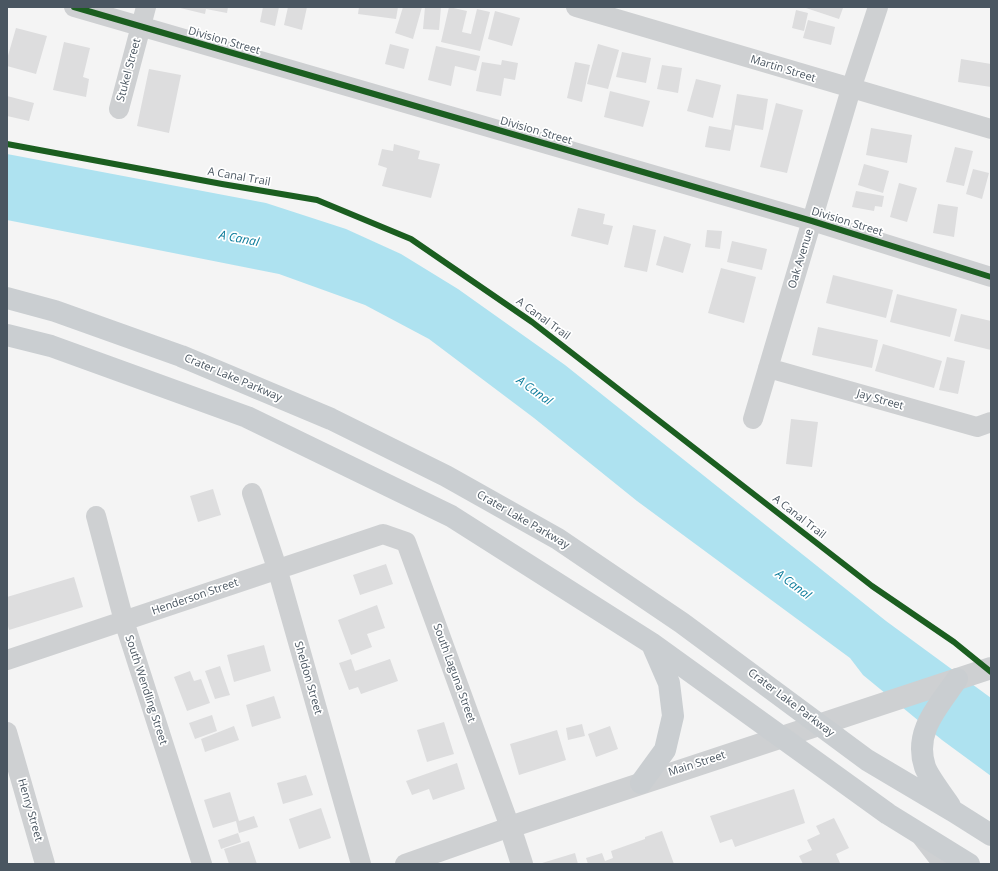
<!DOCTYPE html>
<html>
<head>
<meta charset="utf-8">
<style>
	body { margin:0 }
	#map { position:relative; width:998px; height:871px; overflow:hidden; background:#f4f4f4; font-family:"Open Sans",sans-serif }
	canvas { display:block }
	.frame { position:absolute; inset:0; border:8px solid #4a5661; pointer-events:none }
</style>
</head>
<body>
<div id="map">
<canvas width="998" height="871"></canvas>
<div class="frame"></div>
</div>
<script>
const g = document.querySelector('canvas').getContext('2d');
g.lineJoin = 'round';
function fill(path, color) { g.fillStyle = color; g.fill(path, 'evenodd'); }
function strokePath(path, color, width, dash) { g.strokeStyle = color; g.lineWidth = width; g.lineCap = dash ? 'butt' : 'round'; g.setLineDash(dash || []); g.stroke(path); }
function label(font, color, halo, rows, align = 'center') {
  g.font = font + ' "Open Sans",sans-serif'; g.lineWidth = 3.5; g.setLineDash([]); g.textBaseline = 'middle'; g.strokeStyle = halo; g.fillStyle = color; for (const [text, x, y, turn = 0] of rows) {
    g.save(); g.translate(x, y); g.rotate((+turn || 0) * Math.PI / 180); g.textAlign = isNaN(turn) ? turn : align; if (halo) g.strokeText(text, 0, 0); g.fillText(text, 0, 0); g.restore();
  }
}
const water = new Path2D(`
	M 7,154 L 266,203 L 346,229 L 401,254 L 458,289 L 565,365 L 886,621 L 991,698 L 991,776 L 942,740 L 863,675 L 850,658 L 637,501 L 534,418 L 429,339 L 365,305 L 279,274 L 7,220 Z`);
const building = new Path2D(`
	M 176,7 L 228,7 L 227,13 L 206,9 L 205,14 Z
	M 263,7 L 279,7 L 275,26 L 260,22 Z
	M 288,7 L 307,7 L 302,30 L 284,25 Z
	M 359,7 L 398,7 L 396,19 L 358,14 Z
	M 403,7 L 422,7 L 413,39 L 395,33 Z
	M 425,7 L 441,7 L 439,30 L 423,29 Z
	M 449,7 L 467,11 L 462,32 L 471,34 L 477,9 L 490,12 L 480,51 L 441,42 Z
	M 803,7 L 839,7 L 843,8 L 839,19 Z
	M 796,10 L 808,13 L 804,31 L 792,28 Z
	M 495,11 L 520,18 L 512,46 L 488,39 Z
	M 808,20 L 835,27 L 831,45 L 803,38 Z
	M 16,28 L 47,36 L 36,74 L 7,66 L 7,59 Z
	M 64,42 L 90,48 L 83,77 L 89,79 L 86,97 L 53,90 Z
	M 390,44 L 409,49 L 404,69 L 385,64 Z
	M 598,44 L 619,50 L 608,89 L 587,84 Z
	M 436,46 L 480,56 L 476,71 L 455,66 L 451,86 L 428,80 Z
	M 622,52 L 651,58 L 646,83 L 616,77 Z
	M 961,59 L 991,64 L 991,87 L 958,82 Z
	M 502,60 L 518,63 L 515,80 L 504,78 L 501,96 L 476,91 L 482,62 L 501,65 Z
	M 575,62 L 590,65 L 582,102 L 567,98 Z
	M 662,65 L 682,68 L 678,93 L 657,89 Z
	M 149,69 L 181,75 L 169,133 L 137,126 Z
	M 696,79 L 721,85 L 713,118 L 687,111 Z
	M 610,91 L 650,101 L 643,127 L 604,117 Z
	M 737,94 L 768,99 L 763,130 L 735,125 L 730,151 L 705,147 L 709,126 L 731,130 Z
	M 7,96 L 34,103 L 29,121 L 7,116 Z
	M 776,103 L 803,110 L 787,173 L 760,167 Z
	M 871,128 L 912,135 L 907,163 L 866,155 Z
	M 394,144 L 420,151 L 418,159 L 440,164 L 431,198 L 382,186 L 387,168 L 378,165 L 382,149 L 393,151 Z
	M 955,147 L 973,151 L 964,186 L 946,182 Z
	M 864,164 L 889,171 L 883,193 L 858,185 Z
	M 973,169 L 989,173 L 982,199 L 966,194 Z
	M 899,183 L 917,188 L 907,222 L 890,217 Z
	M 856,191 L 884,196 L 882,207 L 875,206 L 874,211 L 852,207 Z
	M 938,204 L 958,207 L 954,237 L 933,233 Z
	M 578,208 L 605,214 L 603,224 L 613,226 L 608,245 L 571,236 Z
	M 633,225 L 656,230 L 647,272 L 624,267 Z
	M 707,230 L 722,231 L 720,249 L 705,247 Z
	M 664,236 L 691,244 L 683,273 L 656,265 Z
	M 732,241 L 767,249 L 762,270 L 727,262 Z
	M 721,268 L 756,277 L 744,323 L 708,313 Z
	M 833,275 L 893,290 L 886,318 L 826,303 Z
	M 897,294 L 957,309 L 950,337 L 890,322 Z
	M 961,314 L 991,321 L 991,350 L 954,341 Z
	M 818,327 L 878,340 L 872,368 L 812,355 Z
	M 883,344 L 942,361 L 934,388 L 875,371 Z
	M 947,357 L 965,361 L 958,394 L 939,390 Z
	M 791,419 L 818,422 L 812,467 L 786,464 Z
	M 213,489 L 221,515 L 198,522 L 190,496 Z
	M 386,564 L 393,584 L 360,595 L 353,575 Z
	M 74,577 L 83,607 L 9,630 L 7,622 L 7,597 Z
	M 377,605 L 385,628 L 367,634 L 372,647 L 351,655 L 338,620 Z
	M 264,645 L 271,671 L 234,682 L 227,655 Z
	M 351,659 L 355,671 L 390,659 L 398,681 L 361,694 L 358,687 L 349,690 L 339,663 Z
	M 220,666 L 230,695 L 215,699 L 205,671 Z
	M 190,671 L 194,681 L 201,679 L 210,703 L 187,711 L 174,677 Z
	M 274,696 L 281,718 L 252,727 L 246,705 Z
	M 212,715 L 217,731 L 195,739 L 189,723 Z
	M 444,722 L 454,754 L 427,762 L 417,730 Z
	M 582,724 L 585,736 L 568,740 L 566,728 Z
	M 234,726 L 239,740 L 205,752 L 201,739 Z
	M 610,726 L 618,749 L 596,757 L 588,734 Z
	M 557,730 L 566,760 L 519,775 L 510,744 Z
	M 457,763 L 465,789 L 433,800 L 429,789 L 412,795 L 406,781 Z
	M 306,775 L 313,795 L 283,804 L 277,783 Z
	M 794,789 L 805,823 L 735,847 L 732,839 L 720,843 L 710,816 Z
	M 230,792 L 239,821 L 254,816 L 258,827 L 239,833 L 236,821 L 213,828 L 204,800 Z
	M 321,808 L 331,838 L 299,849 L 289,819 Z
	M 834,818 L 849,848 L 836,854 L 840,863 L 838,864 L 803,864 L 799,856 L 812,850 L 807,840 L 820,834 L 816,826 Z
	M 662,831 L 674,864 L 588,864 L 586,858 L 602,853 L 605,861 L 613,858 L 611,851 L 645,839 L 645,837 Z
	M 238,833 L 241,842 L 221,849 L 218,840 Z
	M 249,841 L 257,864 L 229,864 L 224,849 Z
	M 575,853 L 578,864 L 543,864 L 542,863 Z`);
const minor = new Path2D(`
	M 74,7 L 812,221 L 991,277
	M 576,7 L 991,129
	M 119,109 L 146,7
	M 768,368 L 977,427 L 991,422
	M 753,419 L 851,89 L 878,7
	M 252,493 L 277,568 L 361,864
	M 96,516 L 124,621 L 202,864
	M 7,660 L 383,534 L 406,542 L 510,827 L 405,864
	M 7,732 L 45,864
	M 922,837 L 943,864`);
const tertiary = new Path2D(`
	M 522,864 L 510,827 L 991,668`);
const primary = new Path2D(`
	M 7,298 L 55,311 L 181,356 L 331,419 L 446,476 L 558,539 L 682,623 L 867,760 L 953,811 L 991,835
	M 7,335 L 51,346 L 247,417 L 451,516 L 651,643 L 888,814 L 969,864
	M 641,783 L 665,750 L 673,716 L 669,683 L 652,644
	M 950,806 C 944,797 928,776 925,767 C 913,731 939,706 957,679`);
const cycleway = new Path2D(`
	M 74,7 L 812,221 L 991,277
	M 7,144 L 222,184 L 317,200 L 411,239 L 532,322 L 872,586 L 954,642 L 991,672`);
const streetNames = [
	["Division Street",224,41,16],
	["Martin Street",783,69,17],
	["Stukel Street",129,70,-75],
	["Division Street",536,131,16],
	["A Canal Trail",239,177,10],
	["Division Street",847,222,17],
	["Oak Avenue",801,259,-73],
	["A Canal Trail",543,319,36],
	["Crater Lake Parkway",233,378,23],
	["Jay Street",880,400,16],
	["A Canal Trail",799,517,38],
	["Crater Lake Parkway",523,520,30],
	["Henderson Street",195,597,-19],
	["South Laguna Street",454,673,70],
	["Sheldon Street",308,678,74],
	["South Wendling Street",146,690,72],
	["Crater Lake Parkway",791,703,37],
	["Main Street",697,764,-18],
	["Henry Street",30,810,74]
];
const waterNames = [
	["A Canal",239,239,11],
	["A Canal",534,391,36],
	["A Canal",793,585,37]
];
fill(water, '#aee2f0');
fill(building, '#ddddde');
strokePath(minor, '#ced0d2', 20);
strokePath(tertiary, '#ced0d2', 22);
strokePath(primary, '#caced1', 22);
strokePath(cycleway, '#1b5e20', 6);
label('11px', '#4a5661', '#fff', streetNames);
label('italic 12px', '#0c7c9b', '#fff', waterNames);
</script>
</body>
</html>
